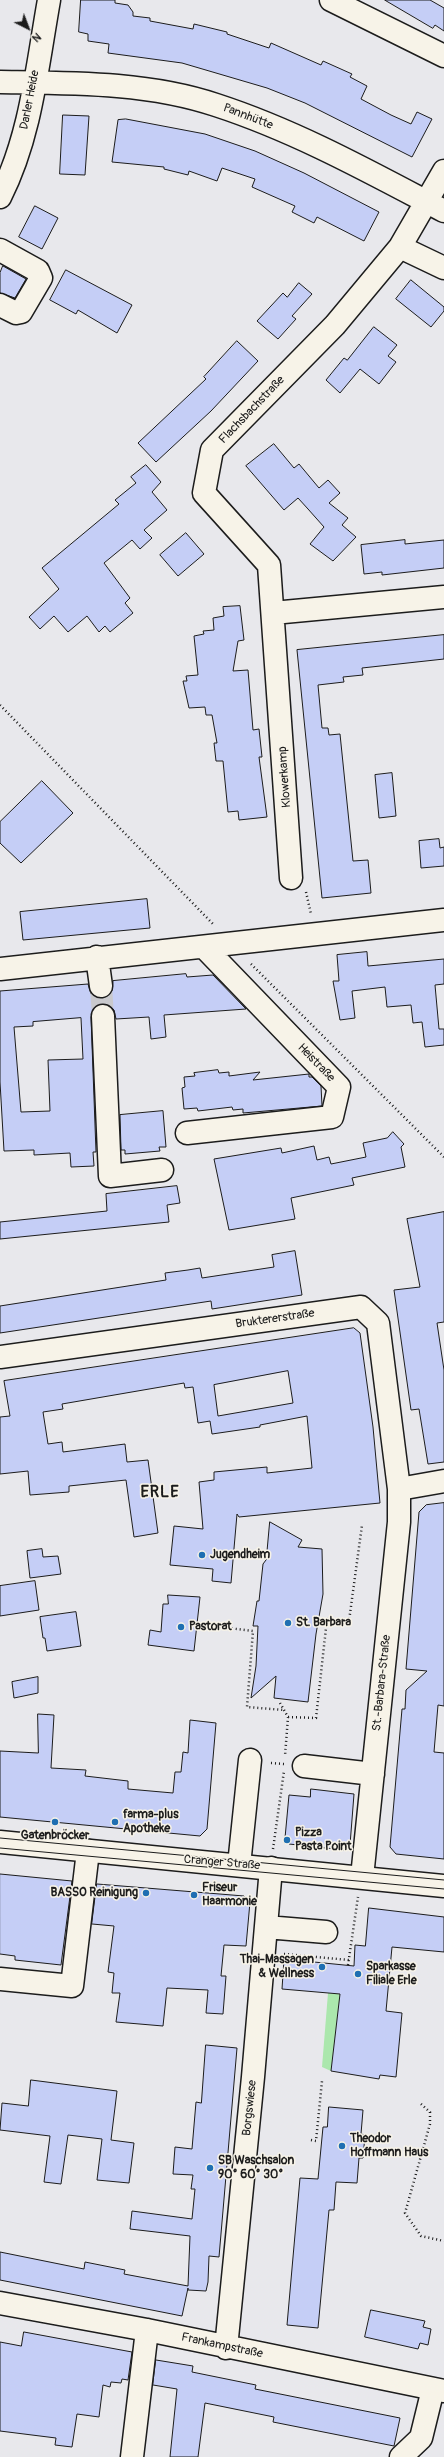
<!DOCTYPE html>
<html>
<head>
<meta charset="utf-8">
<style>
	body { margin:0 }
	#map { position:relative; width:444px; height:2457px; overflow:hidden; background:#e8e8ec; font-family:Pangolin,sans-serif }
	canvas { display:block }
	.north { position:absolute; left:8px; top:8px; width:40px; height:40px; -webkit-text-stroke:3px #f7f3e8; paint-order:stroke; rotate:138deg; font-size:11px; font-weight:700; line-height:16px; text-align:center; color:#1c1c1c }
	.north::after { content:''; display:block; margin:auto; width:14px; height:18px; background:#1c1c1c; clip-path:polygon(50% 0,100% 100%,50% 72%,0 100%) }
</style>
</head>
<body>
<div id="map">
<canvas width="444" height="2457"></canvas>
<div class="north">N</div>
</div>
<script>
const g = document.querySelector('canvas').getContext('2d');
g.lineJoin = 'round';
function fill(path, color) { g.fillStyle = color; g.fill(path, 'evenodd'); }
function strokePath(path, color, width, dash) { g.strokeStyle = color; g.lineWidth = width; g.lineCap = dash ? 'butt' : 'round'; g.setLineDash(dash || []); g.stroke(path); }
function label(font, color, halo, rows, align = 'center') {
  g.font = font + ' Pangolin,sans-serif'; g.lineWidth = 3; g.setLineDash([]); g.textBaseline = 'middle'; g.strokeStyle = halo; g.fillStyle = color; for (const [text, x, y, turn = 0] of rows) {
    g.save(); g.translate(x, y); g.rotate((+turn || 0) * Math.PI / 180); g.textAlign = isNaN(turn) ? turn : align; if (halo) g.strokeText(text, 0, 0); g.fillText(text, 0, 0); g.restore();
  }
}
const green = new Path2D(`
	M 328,1993 L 340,1994 L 331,2071 L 322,2067 Z`);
const building = new Path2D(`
	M 81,0 L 115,0 L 115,3 L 128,5 L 133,12 L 133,16 L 150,18 L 150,21 L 193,29 L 194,24 L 227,32 L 227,34 L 269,48 L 271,43 L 321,65 L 323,61 L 352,74 L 350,77 L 367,86 L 361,99 L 391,115 L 411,124 L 417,112 L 432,119 L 412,157 L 305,103 L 267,88 L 182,63 L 108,53 L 109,44 L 88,41 L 88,34 L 79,32 Z
	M 385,0 L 430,0 L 444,8 L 444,31 L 435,25 L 433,28 Z
	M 63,115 L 89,116 L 85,175 L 60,174 Z
	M 126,119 L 205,134 L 255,151 L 304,173 L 379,212 L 364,241 L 317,217 L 314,223 L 292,212 L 295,206 L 252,187 L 255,179 L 222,168 L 217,181 L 189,171 L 188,175 L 164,169 L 164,167 L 112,162 L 118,120 Z
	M 35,206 L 58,218 L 42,249 L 19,237 Z
	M 3,266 L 26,279 L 15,298 L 0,293 L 0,273 Z
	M 66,270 L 132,305 L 117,333 L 78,310 L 76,314 L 50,300 Z
	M 411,280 L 444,307 L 444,311 L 431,327 L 396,299 Z
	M 299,283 L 312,294 L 292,316 L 296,319 L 278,339 L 257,321 L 283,293 L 287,297 Z
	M 374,327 L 397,345 L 388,356 L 396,362 L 379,384 L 360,369 L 340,393 L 326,380 L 344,358 L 347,360 Z
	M 237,341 L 258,361 L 211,411 L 156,462 L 138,443 L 206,379 L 204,377 Z
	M 274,444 L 294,468 L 299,464 L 319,488 L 328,480 L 340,493 L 329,503 L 348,518 L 342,525 L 356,537 L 333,561 L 310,544 L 324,527 L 308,509 L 298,498 L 284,510 L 246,466 Z
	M 146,465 L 161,482 L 152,492 L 167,510 L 144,530 L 152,538 L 140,549 L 132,540 L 104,563 L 130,598 L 125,603 L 133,613 L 110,632 L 105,626 L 99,632 L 87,616 L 68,632 L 54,616 L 40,629 L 29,617 L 59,589 L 42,568 L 119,504 L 115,500 L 136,483 L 131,477 Z
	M 186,533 L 204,554 L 178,576 L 160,555 Z
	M 405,540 L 405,544 L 444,540 L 444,568 L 382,575 L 382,572 L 364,574 L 361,545 Z
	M 240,606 L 244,640 L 238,641 L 233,671 L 248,670 L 253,730 L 259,729 L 262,757 L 259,757 L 267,817 L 239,820 L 238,811 L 228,812 L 223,761 L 216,761 L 214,743 L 217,743 L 212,715 L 206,715 L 205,707 L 189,708 L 183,681 L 187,681 L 186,676 L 198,675 L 194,636 L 204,634 L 203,631 L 214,630 L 213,618 L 224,616 L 223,607 Z
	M 444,635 L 444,659 L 362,668 L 363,675 L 343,677 L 344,682 L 318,685 L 322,728 L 328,728 L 329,735 L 340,734 L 353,861 L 368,860 L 371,893 L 322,898 L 297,650 Z
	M 392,773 L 396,816 L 379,818 L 375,775 Z
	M 42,781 L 73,813 L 21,863 L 0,843 L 0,822 Z
	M 439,839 L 440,848 L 444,847 L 444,866 L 421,868 L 419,841 Z
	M 147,899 L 150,928 L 23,940 L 20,912 Z
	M 367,952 L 368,966 L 444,959 L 444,984 L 435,985 L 439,1029 L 444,1029 L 444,1045 L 425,1047 L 422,1022 L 413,1023 L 411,1005 L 387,1007 L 385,987 L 352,991 L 355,1018 L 340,1020 L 333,981 L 339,981 L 337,955 Z
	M 186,974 L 187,977 L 213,975 L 246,1009 L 164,1015 L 166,1037 L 151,1039 L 149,1017 L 116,1019 L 114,1010 L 109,1005 L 102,1004 L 96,1006 L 91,1017 L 96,1152 L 93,1152 L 94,1166 L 71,1167 L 70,1153 L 34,1155 L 34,1150 L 4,1151 L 0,1082 L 0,991 L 88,984 L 91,994 L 102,998 L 112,991 L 113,981 ZM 81,1018 L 83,1059 L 48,1060 L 50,1111 L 21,1112 L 14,1027 L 33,1026 L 33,1022 Z
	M 218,1070 L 219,1073 L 229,1072 L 229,1076 L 260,1072 L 253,1080 L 309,1074 L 309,1077 L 312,1077 L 321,1086 L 322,1106 L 243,1113 L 243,1109 L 233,1110 L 232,1107 L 198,1111 L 197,1108 L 184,1109 L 182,1088 L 185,1087 L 184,1077 L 195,1076 L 194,1073 Z
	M 163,1111 L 166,1147 L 159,1147 L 160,1151 L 125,1154 L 125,1150 L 121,1150 L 120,1115 Z
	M 393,1132 L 404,1144 L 401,1147 L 405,1167 L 352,1178 L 354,1185 L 291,1198 L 295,1219 L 229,1230 L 214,1159 L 281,1148 L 282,1153 L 314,1146 L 317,1160 L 329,1157 L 331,1164 L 366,1157 L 363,1143 L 387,1138 Z
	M 177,1186 L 180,1203 L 167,1205 L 169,1222 L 0,1239 L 0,1222 L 107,1211 L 106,1194 Z
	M 444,1212 L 444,1322 L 437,1323 L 444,1370 L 444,1462 L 428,1464 L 419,1409 L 411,1410 L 394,1290 L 420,1287 L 407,1219 Z
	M 295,1251 L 302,1295 L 212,1309 L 211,1301 L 0,1333 L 0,1306 L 166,1280 L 165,1273 L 188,1270 L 200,1268 L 202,1278 L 274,1267 L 272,1255 Z
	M 354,1328 L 360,1333 L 373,1427 L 380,1503 L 239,1517 L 237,1514 L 231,1583 L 212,1581 L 213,1569 L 170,1565 L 174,1526 L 203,1529 L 199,1482 L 214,1480 L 214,1472 L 267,1467 L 267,1473 L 312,1468 L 307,1416 L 260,1425 L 260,1427 L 212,1434 L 210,1421 L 198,1423 L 193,1387 L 185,1388 L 184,1383 L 62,1404 L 63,1409 L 43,1412 L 48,1444 L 62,1442 L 63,1452 L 125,1444 L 127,1462 L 148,1460 L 158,1533 L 134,1537 L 126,1480 L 69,1486 L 69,1492 L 30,1495 L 28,1471 L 0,1474 L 0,1417 L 10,1416 L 4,1381 ZM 288,1371 L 293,1403 L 218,1416 L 214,1385 Z
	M 444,1503 L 444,1706 L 438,1705 L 434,1752 L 444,1753 L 444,1859 L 396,1854 L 390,1847 L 402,1709 L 405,1709 L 406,1690 L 427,1671 L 406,1669 L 419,1512 L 426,1505 Z
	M 270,1522 L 302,1540 L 298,1547 L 322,1549 L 323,1594 L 316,1634 L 308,1702 L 274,1698 L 276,1676 L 251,1698 L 256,1666 L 258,1626 L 253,1626 L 257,1601 L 259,1601 L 263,1564 L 266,1560 Z
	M 42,1549 L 43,1557 L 58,1556 L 61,1574 L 30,1578 L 27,1551 Z
	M 35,1581 L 39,1610 L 0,1616 L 0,1586 Z
	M 168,1595 L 200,1597 L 194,1651 L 148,1645 L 150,1630 L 161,1632 L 163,1604 L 168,1604 Z
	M 76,1612 L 81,1646 L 47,1651 L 45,1638 L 43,1638 L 40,1617 Z
	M 38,1677 L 38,1693 L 14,1698 L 12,1682 Z
	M 38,1714 L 54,1715 L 51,1768 L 86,1770 L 85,1776 L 128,1781 L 128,1789 L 173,1793 L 175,1772 L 181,1772 L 183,1752 L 188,1753 L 190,1720 L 216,1723 L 207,1829 L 200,1836 L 0,1817 L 0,1751 L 38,1753 Z
	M 311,1789 L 354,1794 L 350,1845 L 344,1850 L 289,1844 L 285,1838 L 289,1795 L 310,1797 Z
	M 0,1874 L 72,1881 L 61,1965 L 15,1960 L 15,1956 L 0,1954 Z
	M 97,1884 L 244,1896 L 250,1902 L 246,1946 L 224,1945 L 221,1976 L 226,1976 L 223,2014 L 206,2013 L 208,1990 L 167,1988 L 163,2026 L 116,2022 L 120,1993 L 112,1993 L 114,1973 L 108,1972 L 114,1926 L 92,1924 Z
	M 369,1908 L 444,1917 L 444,1952 L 392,1947 L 386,2011 L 402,2013 L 396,2077 L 380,2075 L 379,2079 L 331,2071 L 340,1994 L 282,1989 L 284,1959 L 354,1966 L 355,1945 L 365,1946 Z
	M 206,2045 L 237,2048 L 219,2257 L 209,2256 L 208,2282 L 206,2291 L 188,2290 L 188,2288 L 182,2316 L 0,2280 L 0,2252 L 84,2269 L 85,2262 L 125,2270 L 124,2274 L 188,2286 L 190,2236 L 130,2229 L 132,2211 L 192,2219 L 195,2189 L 191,2189 L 193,2175 L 173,2174 L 175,2147 L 192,2149 L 196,2102 L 201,2103 Z
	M 31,2080 L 117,2091 L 111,2140 L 134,2143 L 129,2183 L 97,2180 L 102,2139 L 68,2135 L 61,2184 L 44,2182 L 50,2136 L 0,2130 L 2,2103 L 28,2106 Z
	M 329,2107 L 363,2110 L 361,2134 L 365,2135 L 363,2158 L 359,2158 L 357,2183 L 336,2182 L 334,2210 L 329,2210 L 318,2328 L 287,2325 L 300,2178 L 318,2179 L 323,2127 L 327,2127 Z
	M 371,2310 L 425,2321 L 423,2327 L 431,2329 L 428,2345 L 420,2343 L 418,2349 L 365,2337 Z
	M 24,2332 L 132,2352 L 128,2380 L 122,2379 L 121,2383 L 111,2382 L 110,2387 L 103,2385 L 99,2417 L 77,2414 L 72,2447 L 55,2445 L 56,2438 L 0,2431 L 0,2342 L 21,2346 Z
	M 156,2360 L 193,2366 L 192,2372 L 256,2385 L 255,2389 L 400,2418 L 394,2446 L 273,2422 L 274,2417 L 205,2403 L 198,2457 L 170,2457 L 177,2389 L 153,2385 Z`);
const minorTunnel = new Path2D(`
	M 101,986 L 103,1016`);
const path = new Path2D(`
	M 0,705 L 213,924
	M 306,892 L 311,914
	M 251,964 L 444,1157
	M 196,1624 L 253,1631 L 247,1707 L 284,1710
	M 280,1703 L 288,1717 L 285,1756
	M 288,1717 L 316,1718 L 327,1619 L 349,1621 L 362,1525
	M 271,1763 L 284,1764
	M 273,1849 L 284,1771
	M 284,1954 L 349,1960
	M 348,1965 L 358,1897
	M 421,2104 L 430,2112 L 430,2124 L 405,2213 L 421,2236 L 444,2241
	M 311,2140 L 316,2141 L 322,2081`);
const minor = new Path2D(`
	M 331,0 L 444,56
	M 0,82 C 71,83 148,82 216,105 C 296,131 370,172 444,211
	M 0,197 C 31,136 37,67 49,0
	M 400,247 L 444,268
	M 0,250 L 38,271 L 41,278 L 21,312 L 16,313 L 0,305
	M 273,613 L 444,597
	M 291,878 L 269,565 L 204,493 L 212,450 L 335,325 L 400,247 L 444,171
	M 97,957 L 101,986
	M 0,969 L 444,920
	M 103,1016 L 110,1176 L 162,1170
	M 187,1133 L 332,1117 L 339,1087 L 204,947
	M 0,1357 L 361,1307 L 378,1323 L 399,1489 L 399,1522 L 362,1877
	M 399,1489 L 444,1481
	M 304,1766 L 373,1774
	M 239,1865 L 250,1760
	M 266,1927 L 326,1932
	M 0,1979 L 72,1986 L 88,1851
	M 0,2303 L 147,2330 L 444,2391
	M 226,2348 L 253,2077 L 271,1868
	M 132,2457 L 147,2330
	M 401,2457 L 421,2438 L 433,2389`);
const major = new Path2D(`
	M 0,1842 L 444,1886`);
const tram = new Path2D(`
	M 0,1838 L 444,1880
	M 0,1848 L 444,1889`);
const markers = [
	[202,1555,4,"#1f6fb2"],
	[288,1623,4,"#1f6fb2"],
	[181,1627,4,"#1f6fb2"],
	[55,1822,4,"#1f6fb2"],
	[115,1822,4,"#1f6fb2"],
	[287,1840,4,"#1f6fb2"],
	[146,1893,4,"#1f6fb2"],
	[194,1895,4,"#1f6fb2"],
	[322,1967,4,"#1f6fb2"],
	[358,1974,4,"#1f6fb2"],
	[342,2146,4,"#1f6fb2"],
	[210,2168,4,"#1f6fb2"]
];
const streetNames = [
	["Darler Heide",30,100,-79],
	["Pannhütte",248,117,21],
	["Flachsbachstraße",252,410,-46],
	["Klowerkamp",285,777,-94],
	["Heistraße",316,1063,46],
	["Bruktererstraße",275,1319,-8],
	["St.-Barbara-Straße",382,1683,-84],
	["Cranger Straße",222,1863,5],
	["Borgswiese",250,2108,-84],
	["Frankampstraße",222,2346,12]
];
const poiNames = [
	["Jugendheim",210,1555],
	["St. Barbara",296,1623],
	["Pastorat",189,1627],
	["farma-plus",123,1815],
	["Apotheke",123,1829],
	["Pizza",295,1833],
	["Pasta Point",295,1847],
	["Gatenbröcker",55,1836,"center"],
	["Friseur",202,1888],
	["Haarmonie",202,1902],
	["BASSO Reinigung",138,1893,"right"],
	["Thai-Massagen",314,1960,"right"],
	["& Wellness",314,1974,"right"],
	["Sparkasse",366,1967],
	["Filiale Erle",366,1981],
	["Theodor",350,2139],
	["Hoffmann Haus",350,2153],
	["SB Waschsalon",218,2161],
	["90° 60° 30°",218,2175]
];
const districtNames = [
	["ERLE",160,1493]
];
fill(green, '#abe7ad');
fill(building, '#c5cef6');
strokePath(building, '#1c1c1c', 1);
strokePath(minorTunnel, '#c9c9cd', 22, [22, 11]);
strokePath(minor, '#1c1c1c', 25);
strokePath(major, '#1c1c1c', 25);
strokePath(path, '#1c1c1c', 2.5, [1, 3]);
strokePath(minor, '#f7f3e8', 22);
strokePath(major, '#f7f3e8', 22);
strokePath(tram, '#1c1c1c', 1);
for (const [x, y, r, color] of markers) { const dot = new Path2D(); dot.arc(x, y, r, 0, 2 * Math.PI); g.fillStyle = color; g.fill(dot); strokePath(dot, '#f7f3e8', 1.5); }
label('12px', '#1c1c1c', '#f7f3e8', streetNames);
label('bold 12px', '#1c1c1c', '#f7f3e8', poiNames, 'left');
g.letterSpacing = '1px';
label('bold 16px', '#1c1c1c', '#f7f3e8', districtNames);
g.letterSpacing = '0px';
</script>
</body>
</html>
